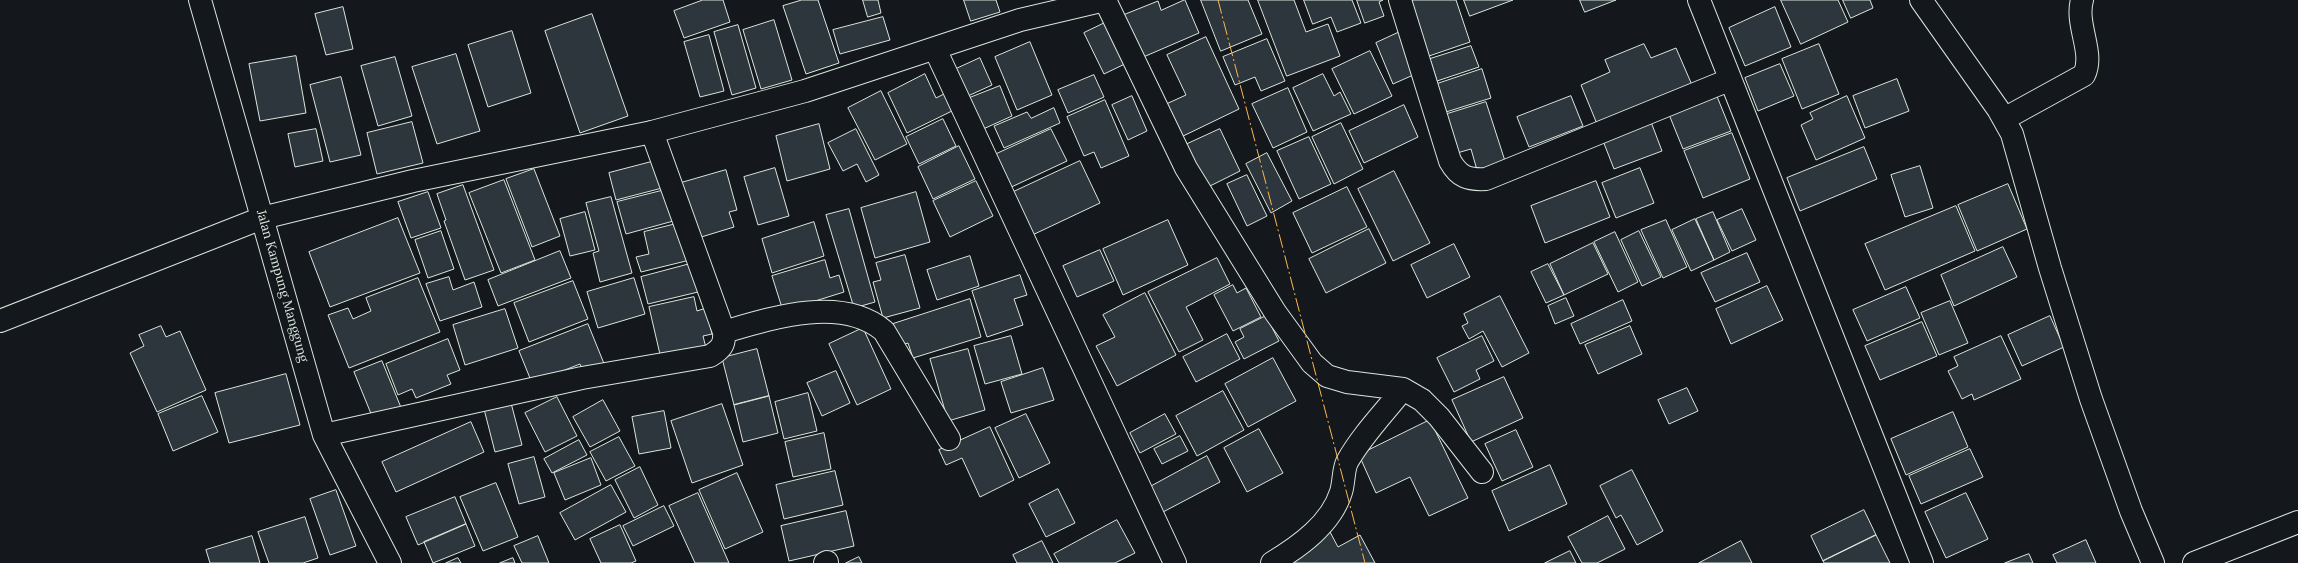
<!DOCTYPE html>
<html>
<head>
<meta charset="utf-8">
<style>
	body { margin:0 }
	canvas { display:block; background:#14181c }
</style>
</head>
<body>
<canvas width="2298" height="563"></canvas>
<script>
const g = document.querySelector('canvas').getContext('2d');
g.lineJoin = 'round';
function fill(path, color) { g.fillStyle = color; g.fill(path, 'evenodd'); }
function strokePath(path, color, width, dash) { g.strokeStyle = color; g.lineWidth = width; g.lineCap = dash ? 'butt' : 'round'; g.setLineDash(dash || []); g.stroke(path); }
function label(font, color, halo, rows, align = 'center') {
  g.font = font + ' Lora,serif'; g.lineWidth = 3; g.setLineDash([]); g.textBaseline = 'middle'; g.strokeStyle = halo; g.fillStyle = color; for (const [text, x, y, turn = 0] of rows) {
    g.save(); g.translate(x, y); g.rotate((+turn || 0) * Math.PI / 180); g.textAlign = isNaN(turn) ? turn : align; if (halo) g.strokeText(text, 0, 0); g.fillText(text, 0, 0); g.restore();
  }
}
const building = new Path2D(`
	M 703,0 L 723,0 L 730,22 L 684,38 L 674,11 Z
	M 802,0 L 818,0 L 839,63 L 806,74 L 783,6 Z
	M 863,0 L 878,0 L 881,13 L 868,17 Z
	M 964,0 L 996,0 L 1000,12 L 971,21 Z
	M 1185,0 L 1199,33 L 1141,58 L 1123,15 L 1158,1 L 1161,10 Z
	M 1201,0 L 1248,0 L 1262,34 L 1221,51 Z
	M 1258,0 L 1294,0 L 1306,32 L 1328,24 L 1340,56 L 1287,76 Z
	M 1304,0 L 1352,0 L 1361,23 L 1337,32 L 1331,17 L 1313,24 Z
	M 1357,0 L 1383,0 L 1379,2 L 1384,16 L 1365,23 Z
	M 1410,0 L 1456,0 L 1470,42 L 1429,56 Z
	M 1464,0 L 1513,0 L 1470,16 Z
	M 1580,0 L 1616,0 L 1585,12 Z
	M 1781,0 L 1838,0 L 1848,22 L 1801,44 Z
	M 1843,0 L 1870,0 L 1873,8 L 1851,18 Z
	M 343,7 L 353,49 L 326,55 L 315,14 Z
	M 1775,7 L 1791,47 L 1745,66 L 1729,28 Z
	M 592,14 L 628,116 L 580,133 L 545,31 Z
	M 883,17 L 890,40 L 840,54 L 833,30 Z
	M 774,20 L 792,80 L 761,89 L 743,30 Z
	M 1111,20 L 1131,61 L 1104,74 L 1084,33 Z
	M 738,25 L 756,88 L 732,95 L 714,32 Z
	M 512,31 L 531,93 L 488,107 L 468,45 Z
	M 1402,31 L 1420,72 L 1393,84 L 1376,43 Z
	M 709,35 L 724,91 L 700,97 L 684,42 Z
	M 1206,37 L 1239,109 L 1179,138 L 1164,105 L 1186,95 L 1167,55 Z
	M 1267,39 L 1285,81 L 1261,91 L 1255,77 L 1235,85 L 1223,57 Z
	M 1030,42 L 1052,95 L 1017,110 L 995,57 Z
	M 1644,44 L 1651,58 L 1676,48 L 1692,85 L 1597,124 L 1581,85 L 1610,72 L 1605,60 Z
	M 1819,44 L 1839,94 L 1802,109 L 1782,59 Z
	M 1471,46 L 1479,67 L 1437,81 L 1430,59 Z
	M 1370,51 L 1392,96 L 1354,114 L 1332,69 Z
	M 456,54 L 480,131 L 437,144 L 412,67 Z
	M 296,56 L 306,113 L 260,121 L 249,64 Z
	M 395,57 L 412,116 L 378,126 L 361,66 Z
	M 980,58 L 992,85 L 968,96 L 956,69 Z
	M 1780,64 L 1794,96 L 1758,111 L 1745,78 Z
	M 1482,69 L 1491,98 L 1446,112 L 1437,84 Z
	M 925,74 L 936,98 L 946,93 L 954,110 L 907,133 L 888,93 Z
	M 1323,74 L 1334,96 L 1340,92 L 1351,114 L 1313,131 L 1293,88 Z
	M 1094,75 L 1104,97 L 1068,113 L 1058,90 Z
	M 341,77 L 361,155 L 330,162 L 310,85 Z
	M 1897,79 L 1909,111 L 1865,128 L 1853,96 Z
	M 1000,86 L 1012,116 L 981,130 L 967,99 Z
	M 1288,88 L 1307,132 L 1273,148 L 1252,104 Z
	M 1714,89 L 1731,131 L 1683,149 L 1666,107 Z
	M 881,91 L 907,144 L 875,160 L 848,108 Z
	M 1132,96 L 1147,131 L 1128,140 L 1112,105 Z
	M 1571,96 L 1583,126 L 1529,147 L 1517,117 Z
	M 1847,96 L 1865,138 L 1816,160 L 1801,125 L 1813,119 L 1810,113 Z
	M 1105,100 L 1129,156 L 1101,168 L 1094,152 L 1084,156 L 1067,117 Z
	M 1486,102 L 1505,161 L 1477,170 L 1471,149 L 1457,153 L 1444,115 Z
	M 1404,105 L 1418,137 L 1364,163 L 1349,131 Z
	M 1054,108 L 1060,123 L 1004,148 L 994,126 L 1027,112 L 1031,118 Z
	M 1648,114 L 1662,151 L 1614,169 L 1600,133 Z
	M 943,119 L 956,146 L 919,164 L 906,137 Z
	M 412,122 L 423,163 L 377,174 L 367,133 Z
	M 1341,123 L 1363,169 L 1334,184 L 1312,137 Z
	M 819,124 L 830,169 L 787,181 L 776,136 Z
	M 316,129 L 323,161 L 295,167 L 288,134 Z
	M 856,129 L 879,175 L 866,182 L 857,164 L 843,171 L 828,143 Z
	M 1051,129 L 1067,161 L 1005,190 L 990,157 Z
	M 1220,129 L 1240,171 L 1204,189 L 1183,146 Z
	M 1732,133 L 1750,179 L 1703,198 L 1684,151 Z
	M 1309,137 L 1331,184 L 1299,199 L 1277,151 Z
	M 959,146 L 975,179 L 933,199 L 918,167 Z
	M 1864,147 L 1877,179 L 1800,211 L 1787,178 Z
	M 1267,153 L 1292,201 L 1271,213 L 1246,164 Z
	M 659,160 L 666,187 L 616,200 L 609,173 Z
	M 1080,161 L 1100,203 L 1026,238 L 1007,195 Z
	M 1920,166 L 1933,208 L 1905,217 L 1891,175 Z
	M 775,168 L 789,216 L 758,225 L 744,177 Z
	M 1640,168 L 1654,203 L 1616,218 L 1602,183 Z
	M 534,169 L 560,236 L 532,247 L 506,179 Z
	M 726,170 L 737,210 L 729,212 L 734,227 L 698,238 L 681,183 Z
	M 1394,171 L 1430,243 L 1393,261 L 1358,189 Z
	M 1247,175 L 1267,216 L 1247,226 L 1227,184 Z
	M 504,180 L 535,260 L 501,273 L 469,193 Z
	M 976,181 L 993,216 L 950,237 L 933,201 Z
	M 1596,181 L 1610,217 L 1545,243 L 1531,206 Z
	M 2008,184 L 2027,229 L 1977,251 L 1958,205 Z
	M 463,185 L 494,270 L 465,280 L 444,221 L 446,220 L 437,194 Z
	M 1347,187 L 1367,227 L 1312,253 L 1293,213 Z
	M 669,189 L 677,220 L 626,234 L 617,202 Z
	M 428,192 L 441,228 L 411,238 L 398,202 Z
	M 916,192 L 930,242 L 875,258 L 861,208 Z
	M 611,197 L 632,273 L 600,282 L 593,253 L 599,251 L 586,203 Z
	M 1956,206 L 1975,251 L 1885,290 L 1865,244 Z
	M 849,209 L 875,302 L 854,308 L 826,215 Z
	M 1742,209 L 1756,240 L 1732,251 L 1717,220 Z
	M 585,212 L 595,250 L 570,256 L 560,219 Z
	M 1713,212 L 1730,252 L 1714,260 L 1696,219 Z
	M 398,218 L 420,273 L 330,307 L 309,252 Z
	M 1695,219 L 1714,260 L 1691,271 L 1672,230 Z
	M 1168,220 L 1188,265 L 1123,295 L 1103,249 Z
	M 1666,220 L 1687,267 L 1663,278 L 1641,230 Z
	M 814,222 L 824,256 L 772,273 L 762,239 Z
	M 680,223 L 690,260 L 641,272 L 636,257 L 649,254 L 644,232 Z
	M 1369,229 L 1386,263 L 1326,293 L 1309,259 Z
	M 441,231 L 454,269 L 428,278 L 415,240 Z
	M 1639,231 L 1661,277 L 1642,286 L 1621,240 Z
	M 1615,232 L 1638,282 L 1618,292 L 1594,242 Z
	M 1593,243 L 1608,274 L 1564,295 L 1550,264 Z
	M 1454,244 L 1470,277 L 1427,298 L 1411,265 Z
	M 2003,247 L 2017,277 L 1954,306 L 1941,275 Z
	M 1100,250 L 1114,281 L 1077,297 L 1063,266 Z
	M 560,251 L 571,278 L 498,306 L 488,280 Z
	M 1747,253 L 1760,282 L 1715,302 L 1701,273 Z
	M 905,255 L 920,308 L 883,318 L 873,282 L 881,280 L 876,263 Z
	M 970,256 L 979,286 L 937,300 L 927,270 Z
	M 1217,258 L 1230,284 L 1186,307 L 1203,340 L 1179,352 L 1148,292 Z
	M 825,260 L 830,278 L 839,275 L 844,292 L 783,311 L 772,276 Z
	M 690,264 L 698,292 L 648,304 L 641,277 Z
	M 1548,264 L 1564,295 L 1546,303 L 1531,272 Z
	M 1020,275 L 1027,295 L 1014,299 L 1023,325 L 987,337 L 972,291 Z
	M 449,277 L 453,290 L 474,282 L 482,307 L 440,321 L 426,284 Z
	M 418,278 L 440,332 L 349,368 L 328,315 L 348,308 L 353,319 L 371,311 L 366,298 Z
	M 634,278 L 645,314 L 598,328 L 587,292 Z
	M 573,281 L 588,319 L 529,342 L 514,303 Z
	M 1233,285 L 1237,293 L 1246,288 L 1261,317 L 1233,331 L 1214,295 Z
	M 1767,286 L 1783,320 L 1731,344 L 1716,309 Z
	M 1906,287 L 1920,318 L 1867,341 L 1853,310 Z
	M 1145,293 L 1176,355 L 1117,386 L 1096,346 L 1115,337 L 1103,315 Z
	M 1500,296 L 1529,353 L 1502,367 L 1483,331 L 1469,339 L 1462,326 L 1468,323 L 1464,314 Z
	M 694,297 L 697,311 L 706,308 L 712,334 L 703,336 L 707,352 L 662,363 L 649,307 Z
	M 1566,298 L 1574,316 L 1555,324 L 1548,306 Z
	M 970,299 L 981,337 L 913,358 L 908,343 L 896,347 L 890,325 Z
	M 1623,300 L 1632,321 L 1580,344 L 1571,324 Z
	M 1950,301 L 1968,343 L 1939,355 L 1921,313 Z
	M 505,309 L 518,348 L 465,365 L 453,325 Z
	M 1266,316 L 1279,341 L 1244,359 L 1235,342 L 1244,337 L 1240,329 Z
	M 2050,316 L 2064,347 L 2022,366 L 2008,335 Z
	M 1922,322 L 1937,356 L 1880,380 L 1865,346 Z
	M 588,324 L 605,366 L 584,374 L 580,364 L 532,383 L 519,351 Z
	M 161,326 L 166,337 L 180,331 L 206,390 L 157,412 L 130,353 L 144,346 L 139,335 Z
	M 1630,326 L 1642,354 L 1598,374 L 1585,345 Z
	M 863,328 L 891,389 L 857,405 L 829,344 Z
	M 1227,334 L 1240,359 L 1196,382 L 1183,357 Z
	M 1011,336 L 1022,374 L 985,384 L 974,346 Z
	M 1482,336 L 1494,361 L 1476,370 L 1480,379 L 1454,392 L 1437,358 Z
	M 2001,336 L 2021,379 L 1974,400 L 1972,394 L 1962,399 L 1948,371 L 1958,366 L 1954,357 Z
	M 448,339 L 460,370 L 447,375 L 451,384 L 416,398 L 412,389 L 398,395 L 386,364 Z
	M 757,349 L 769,396 L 734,405 L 722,358 Z
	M 968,349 L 985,410 L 948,421 L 930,359 Z
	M 1273,358 L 1296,401 L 1248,427 L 1225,384 Z
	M 382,361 L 402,410 L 374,421 L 354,372 Z
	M 1043,368 L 1054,400 L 1011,413 L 1001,382 Z
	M 836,371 L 850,403 L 822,416 L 807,383 Z
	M 286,374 L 300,425 L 229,443 L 215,393 Z
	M 1504,377 L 1523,418 L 1471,442 L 1452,400 Z
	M 1687,388 L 1698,411 L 1669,424 L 1658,400 Z
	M 1223,391 L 1244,430 L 1197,456 L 1176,416 Z
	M 808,393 L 817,431 L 784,439 L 775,402 Z
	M 202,396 L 218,432 L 173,451 L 158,414 Z
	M 769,396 L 778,433 L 743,442 L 734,405 Z
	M 557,397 L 577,436 L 545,452 L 525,413 Z
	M 510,399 L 522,445 L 495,452 L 483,405 Z
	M 603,400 L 620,431 L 590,447 L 573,417 Z
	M 722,404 L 743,465 L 692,483 L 671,421 Z
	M 664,411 L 671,448 L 639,454 L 632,417 Z
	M 1953,412 L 1968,447 L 1906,475 L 1891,439 Z
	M 1026,414 L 1050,463 L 1019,478 L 995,428 Z
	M 1165,414 L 1176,434 L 1140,453 L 1130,433 Z
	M 1430,420 L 1468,498 L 1429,516 L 1410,477 L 1376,493 L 1359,455 Z
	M 471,422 L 484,452 L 396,492 L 382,462 Z
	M 990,427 L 1014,480 L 980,497 L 962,458 L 946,465 L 939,450 Z
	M 1259,429 L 1283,473 L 1247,492 L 1224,448 Z
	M 1516,430 L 1533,467 L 1502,481 L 1485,444 Z
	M 824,433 L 831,469 L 793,477 L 785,442 Z
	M 1180,436 L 1188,451 L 1162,464 L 1154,449 Z
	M 619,437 L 635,466 L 606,481 L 590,452 Z
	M 579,440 L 587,455 L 552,473 L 544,459 Z
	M 1970,449 L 1983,477 L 1921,504 L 1909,476 Z
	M 1207,456 L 1220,482 L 1163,512 L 1150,487 Z
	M 534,457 L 545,497 L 519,504 L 508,464 Z
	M 591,458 L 601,485 L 565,500 L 554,473 Z
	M 1550,465 L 1567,504 L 1509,531 L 1492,491 Z
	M 640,467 L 658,505 L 634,518 L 615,480 Z
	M 1632,470 L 1663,531 L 1637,545 L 1621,515 L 1616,518 L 1600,486 Z
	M 835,471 L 843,505 L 784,519 L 776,485 Z
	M 737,473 L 763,532 L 725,549 L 699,490 Z
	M 496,483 L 518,537 L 483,551 L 460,497 Z
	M 611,485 L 626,512 L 575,540 L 560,513 Z
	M 1058,489 L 1075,523 L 1046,537 L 1029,504 Z
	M 336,490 L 356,546 L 330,555 L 310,499 Z
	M 698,493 L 729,563 L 695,563 L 669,506 Z
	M 1966,493 L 1988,539 L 1946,558 L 1925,512 Z
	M 455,497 L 466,524 L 418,545 L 406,517 Z
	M 664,506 L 674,526 L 633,546 L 623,526 Z
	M 1864,510 L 1876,535 L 1823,561 L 1811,536 Z
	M 846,511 L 854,546 L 789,561 L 781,526 Z
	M 1608,516 L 1625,549 L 1597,563 L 1582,563 L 1568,537 Z
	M 305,517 L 318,558 L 303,563 L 269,563 L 258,532 Z
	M 1117,520 L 1135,553 L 1115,563 L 1059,563 L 1054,554 Z
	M 466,524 L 475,546 L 433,563 L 424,542 Z
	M 620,525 L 636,561 L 631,563 L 601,563 L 590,539 Z
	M 1330,532 L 1338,547 L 1360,535 L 1375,563 L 1291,563 L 1287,556 Z
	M 1876,535 L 1890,563 L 1824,563 L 1823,561 Z
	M 252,536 L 260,563 L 210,563 L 206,550 Z
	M 538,536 L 549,563 L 522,563 L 514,546 Z
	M 2086,540 L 2096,563 L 2057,563 L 2053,555 Z
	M 1042,541 L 1053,563 L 1017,563 L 1013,555 Z
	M 1741,541 L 1752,563 L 1699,563 Z
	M 1570,551 L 1576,563 L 1545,563 Z
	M 2029,554 L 2033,563 L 2005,563 Z
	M 859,557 L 862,563 L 846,563 Z
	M 458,558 L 461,563 L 446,563 Z
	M 513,558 L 515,563 L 500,563 Z`);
const minor = new Path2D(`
	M 200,0 L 324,435 L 390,563
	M 1105,0 L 1186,168 L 1275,312 L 1312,363 L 1327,376 L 1347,382 L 1403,389 L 1422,400 L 1439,417 L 1482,472
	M 1400,0 L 1450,161 C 1459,177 1468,180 1486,179 L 1729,80
	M 1699,0 L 1922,563
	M 1921,0 L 1998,109 L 2012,134 L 2050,268 L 2091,399 L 2131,511 L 2153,563
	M 935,49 L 1175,563
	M 2004,119 L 2084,75 C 2095,53 2075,25 2082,0
	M 724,332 C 771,318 842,295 884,331 L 949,439
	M 324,435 L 582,378 L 710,356 C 721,349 725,345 724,332 L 652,132
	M 825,563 L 827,562
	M 1272,563 C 1300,546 1331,524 1341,492 C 1344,483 1343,471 1347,462 C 1362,435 1384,413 1403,389
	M 2194,563 L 2298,522`);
const tertiary = new Path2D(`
	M 0,321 L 262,218 L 413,181 L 652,132 L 805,91 L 1020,20 L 1105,0`);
const power = new Path2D(`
	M 1218,0 L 1365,563`);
const streetNames = [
	["Jalan Kampung Manggung",282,286,74]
];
fill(building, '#2c363c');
strokePath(building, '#d8e6dc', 1);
strokePath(minor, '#d8e6dc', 24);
strokePath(tertiary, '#d8e6dc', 24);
strokePath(minor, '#14181c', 22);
strokePath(tertiary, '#14181c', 22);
strokePath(power, '#ffb74d', 1, [14, 3, 2, 3]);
label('13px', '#d8e6dc', '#14181c', streetNames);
</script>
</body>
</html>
